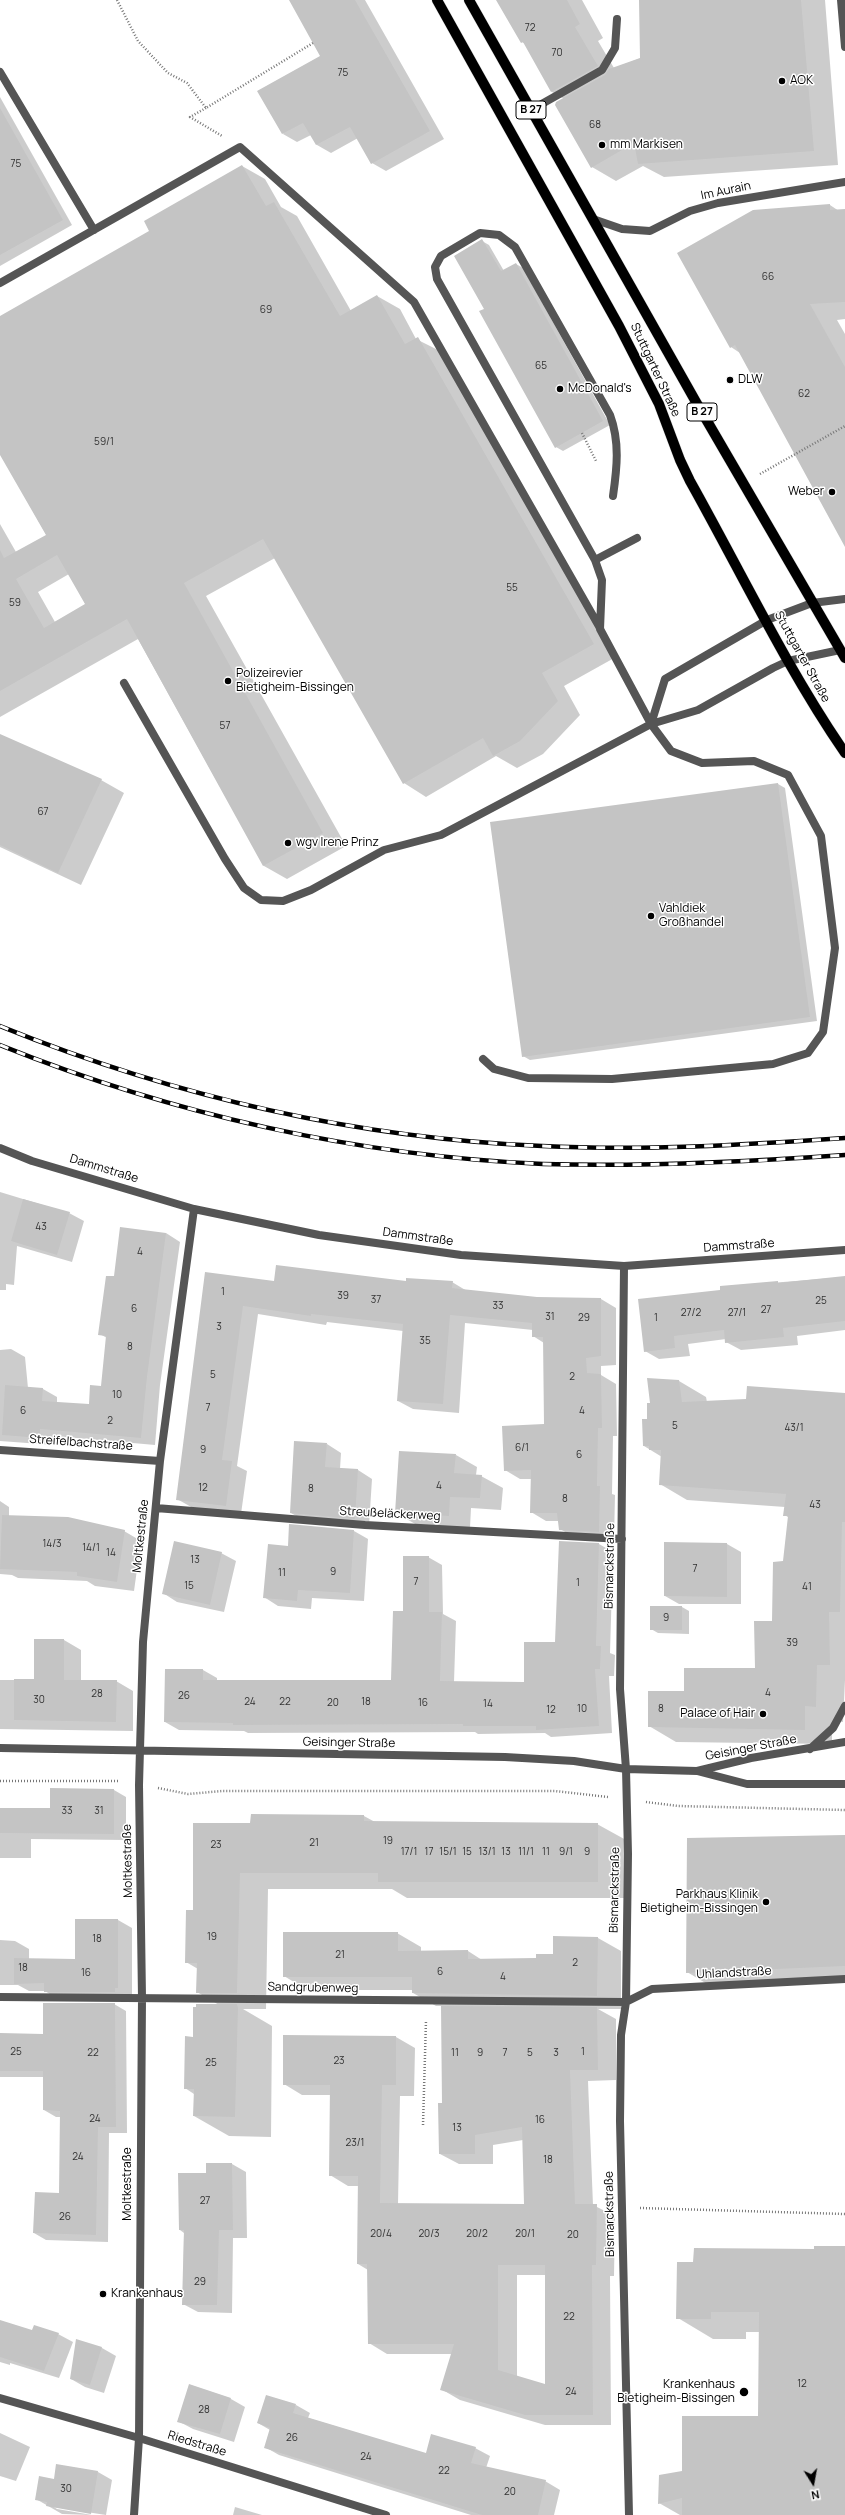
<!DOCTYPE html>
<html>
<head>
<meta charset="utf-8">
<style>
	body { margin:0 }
	#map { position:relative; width:845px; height:2515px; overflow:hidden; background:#fff; font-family:Manrope,sans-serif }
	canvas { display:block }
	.north { position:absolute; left:793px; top:2463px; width:40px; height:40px; -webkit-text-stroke:3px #fff; paint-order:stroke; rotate:169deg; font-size:11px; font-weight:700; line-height:16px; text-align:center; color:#000 }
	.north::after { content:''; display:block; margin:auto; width:14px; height:18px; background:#000; clip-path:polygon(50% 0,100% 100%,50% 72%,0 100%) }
</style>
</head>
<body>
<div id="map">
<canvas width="845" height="2515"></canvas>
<div class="north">N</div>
</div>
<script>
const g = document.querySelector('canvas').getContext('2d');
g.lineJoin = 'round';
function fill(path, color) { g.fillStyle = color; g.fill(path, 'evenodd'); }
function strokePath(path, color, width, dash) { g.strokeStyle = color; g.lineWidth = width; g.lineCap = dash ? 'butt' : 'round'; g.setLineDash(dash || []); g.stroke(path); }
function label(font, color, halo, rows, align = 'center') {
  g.font = font + ' Manrope,sans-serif'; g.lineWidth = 3; g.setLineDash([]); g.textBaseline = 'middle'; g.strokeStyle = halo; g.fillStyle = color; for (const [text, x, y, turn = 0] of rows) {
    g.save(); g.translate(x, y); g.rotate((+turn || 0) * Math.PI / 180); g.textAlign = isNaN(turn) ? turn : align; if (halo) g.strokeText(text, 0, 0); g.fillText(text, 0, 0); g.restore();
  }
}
const shadow = new Path2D(`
	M 290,0 L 365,0 L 444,139 L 386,171 L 372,163 L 358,138 L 331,153 L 317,145 L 311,135 L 297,142 L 283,134 L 322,56 Z
	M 498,0 L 582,0 L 603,38 L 598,41 L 614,68 L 641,58 L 640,0 L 825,0 L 838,165 L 664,177 L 643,166 L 616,181 L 592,167 L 564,99 L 552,92 L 527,45 L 522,42 Z
	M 0,97 L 72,225 L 0,266 Z
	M 242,166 L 265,179 L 281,207 L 297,216 L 351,311 L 377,296 L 400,309 L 416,339 L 440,351 L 616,657 L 564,686 L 580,715 L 543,754 L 517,768 L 496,756 L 426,797 L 404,783 L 275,558 L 206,596 L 346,846 L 287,879 L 264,866 L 138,639 L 0,717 L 0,524 L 16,552 L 47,536 L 0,453 L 0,317 L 151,231 ZM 69,574 L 86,605 L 55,622 L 38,592 Z
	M 830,205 L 839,211 L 845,210 L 845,319 L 837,320 L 845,334 L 845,544 L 740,353 L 731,347 L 678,253 Z
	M 482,241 L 489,245 L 504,271 L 516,264 L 523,268 L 610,425 L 563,451 L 556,447 L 486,309 Z
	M 0,735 L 101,780 L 124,793 L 81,885 L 0,847 Z
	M 778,784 L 785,788 L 817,1021 L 530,1060 L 523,1056 Z
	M 0,1192 L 69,1213 L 84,1221 L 72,1262 L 17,1246 L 14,1285 L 6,1284 L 6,1290 L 0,1290 Z
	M 166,1233 L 180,1242 L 160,1385 L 155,1445 L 54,1436 L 54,1445 L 0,1441 L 0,1350 L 11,1349 L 25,1357 L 28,1388 L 43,1389 L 57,1397 L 57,1403 L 90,1406 L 102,1387 L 107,1338 L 100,1334 L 115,1278 Z
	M 206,1273 L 275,1282 L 452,1282 L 467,1291 L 537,1298 L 601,1299 L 616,1308 L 616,1365 L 601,1366 L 601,1375 L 616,1384 L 617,1436 L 613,1436 L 612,1494 L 615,1495 L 614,1540 L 576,1538 L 560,1529 L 559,1521 L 546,1521 L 531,1512 L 532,1479 L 520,1479 L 505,1470 L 545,1425 L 544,1343 L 533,1336 L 533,1330 L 465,1323 L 459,1413 L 413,1409 L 398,1401 L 403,1331 L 327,1322 L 326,1325 L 258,1314 L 237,1466 L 247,1471 L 241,1514 L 193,1508 L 177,1499 Z
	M 845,1277 L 845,1330 L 797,1336 L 798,1345 L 741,1350 L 726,1342 L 726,1339 L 688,1344 L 690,1356 L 659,1359 L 645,1351 L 721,1290 L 721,1287 Z
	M 679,1381 L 706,1397 L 707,1402 L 845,1394 L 845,1680 L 843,1722 L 832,1721 L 832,1744 L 676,1742 L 649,1726 L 685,1692 L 756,1669 L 773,1622 L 784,1562 L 789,1518 L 785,1515 L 785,1507 L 687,1500 L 660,1484 L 662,1457 L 644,1446 L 651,1404 Z
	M 327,1444 L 341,1453 L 340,1469 L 358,1470 L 372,1479 L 369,1526 L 305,1521 L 291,1513 Z
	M 456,1455 L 477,1467 L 476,1475 L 481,1476 L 503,1488 L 501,1510 L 471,1508 L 470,1528 L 417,1525 L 396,1513 Z
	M 0,1501 L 9,1507 L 9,1516 L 124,1531 L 141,1541 L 134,1591 L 95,1586 L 87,1581 L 18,1578 L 12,1575 L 0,1574 Z
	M 354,1531 L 368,1539 L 364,1601 L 312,1598 L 311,1609 L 278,1606 L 264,1597 L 289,1547 Z
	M 599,1544 L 613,1552 L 610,1653 L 615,1655 L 614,1676 L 609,1676 L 612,1733 L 551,1737 L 545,1733 L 478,1734 L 475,1732 L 248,1733 L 244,1731 L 179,1730 L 165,1722 L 203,1670 L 217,1678 L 217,1681 L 392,1681 L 404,1612 L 428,1557 L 442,1565 L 443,1614 L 456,1621 L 454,1682 L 525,1683 L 556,1643 Z
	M 727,1544 L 741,1552 L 741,1604 L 679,1604 L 665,1596 Z
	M 221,1553 L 236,1561 L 224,1612 L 177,1602 L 163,1593 Z
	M 651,1607 L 682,1607 L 689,1611 L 689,1634 L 658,1633 L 651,1629 Z
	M 35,1640 L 64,1640 L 81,1650 L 81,1681 L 116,1681 L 133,1691 L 133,1731 L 0,1729 L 0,1680 L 35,1680 Z
	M 114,1790 L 126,1797 L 126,1840 L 31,1839 L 31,1858 L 0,1858 L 0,1809 L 51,1809 Z
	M 364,1816 L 375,1822 L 597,1824 L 626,1840 L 626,1898 L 407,1898 L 392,1889 L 268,1889 L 266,2009 L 243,2009 L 272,2026 L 271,2137 L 229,2136 L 194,2116 L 194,2094 L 185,2088 L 194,2038 L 219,2005 L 197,1992 L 198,1969 L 186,1962 L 194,1911 L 251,1824 Z
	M 845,1836 L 845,1982 L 714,1988 L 687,1972 Z
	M 118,1920 L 132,1928 L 132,1996 L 59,2000 L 45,1991 L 29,1991 L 18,1985 L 0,1985 L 0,1940 L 15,1941 L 29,1949 L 29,1959 L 76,1960 Z
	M 397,1933 L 421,1947 L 421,1952 L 468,1951 L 482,1960 L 537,1959 L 554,1955 L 598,1938 L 621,1951 L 621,2009 L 598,2009 L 616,2019 L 616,2080 L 588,2081 L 593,2205 L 615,2216 L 614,2276 L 610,2276 L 611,2425 L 545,2425 L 460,2400 L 441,2389 L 452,2354 L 387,2354 L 369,2343 L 368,2270 L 358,2264 L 358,2186 L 348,2186 L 330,2175 L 331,2095 L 302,2095 L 284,2084 L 284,2036 L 396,2037 L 415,2048 L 414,2096 L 400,2096 L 398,2204 L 525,2205 L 523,2140 L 493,2145 L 493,2164 L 459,2164 L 440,2154 L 443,2104 L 442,2006 L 436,2006 L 413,1993 L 413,1990 L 307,1990 L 284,1976 ZM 517,2275 L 546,2275 L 546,2386 L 517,2377 Z
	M 114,2004 L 126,2011 L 127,2133 L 109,2133 L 108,2242 L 46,2240 L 34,2233 L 60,2194 L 61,2117 L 56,2117 L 44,2110 L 44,2077 L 0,2077 L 0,2035 L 44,2035 Z
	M 232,2164 L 246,2172 L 247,2238 L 233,2238 L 232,2313 L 198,2312 L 183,2304 L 184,2233 L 180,2230 L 207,2174 Z
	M 845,2247 L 845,2515 L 680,2515 L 659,2503 L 683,2471 L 759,2417 L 760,2332 L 746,2332 L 746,2339 L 713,2339 L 678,2318 L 694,2263 Z
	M 0,2321 L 33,2331 L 58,2334 L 73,2342 L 59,2378 L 10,2363 L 10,2365 L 0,2362 Z
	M 77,2340 L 102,2348 L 116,2356 L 104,2393 L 85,2387 L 71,2379 Z
	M 189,2386 L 231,2399 L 245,2407 L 234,2442 L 193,2429 L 178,2421 Z
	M 296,2405 L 310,2413 L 308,2418 L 426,2454 L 475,2448 L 490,2456 L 486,2468 L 545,2481 L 560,2490 L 554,2515 L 471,2515 L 279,2455 L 265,2447 L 270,2430 L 258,2423 Z
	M 0,2433 L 30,2447 L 16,2481 L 0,2476 Z
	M 98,2472 L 112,2480 L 106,2515 L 54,2507 L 57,2509 L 92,2515 L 62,2514 L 36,2499 L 55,2480 Z
	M 235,2507 L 262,2515 L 233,2515 Z`);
const building = new Path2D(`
	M 289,0 L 355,0 L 430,131 L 371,164 L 350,127 L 316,145 L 303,123 L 282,134 L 257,91 L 320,56 Z
	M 496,0 L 567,0 L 580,24 L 575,27 L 598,66 L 551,92 L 523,42 L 521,43 Z
	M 639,0 L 801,0 L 814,151 L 638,164 L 634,143 L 591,168 L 555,105 L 556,102 L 605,75 L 609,69 L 640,58 Z
	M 0,108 L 63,220 L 0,255 Z
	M 242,165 L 266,206 L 274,202 L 340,316 L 377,295 L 405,344 L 418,337 L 594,644 L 542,673 L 558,701 L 520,741 L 493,756 L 483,738 L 403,784 L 263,539 L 184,583 L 323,833 L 263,866 L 127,619 L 0,691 L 0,550 L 4,558 L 46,535 L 0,455 L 0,316 L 149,231 L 144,221 ZM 57,555 L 85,604 L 44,628 L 16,579 Z
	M 830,204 L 830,210 L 845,209 L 845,302 L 810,304 L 845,367 L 845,547 L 735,345 L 730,348 L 677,253 L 753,210 Z
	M 482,239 L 501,271 L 516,263 L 603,421 L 555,448 L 479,311 L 484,309 L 454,256 Z
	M 0,734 L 102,779 L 58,873 L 0,845 Z
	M 778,783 L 810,1017 L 522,1057 L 490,822 Z
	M 23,1199 L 70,1212 L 57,1255 L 11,1241 Z
	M 120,1227 L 166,1233 L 147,1377 L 141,1438 L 40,1429 L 40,1438 L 2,1435 L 5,1385 L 43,1388 L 42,1401 L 89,1404 L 90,1385 L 101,1386 L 106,1336 L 98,1335 L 106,1276 L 114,1276 Z
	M 276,1265 L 406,1281 L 406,1278 L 453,1281 L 452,1288 L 537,1297 L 601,1298 L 601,1356 L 586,1358 L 587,1373 L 601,1374 L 602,1428 L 598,1428 L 597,1486 L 600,1486 L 599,1532 L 559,1530 L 557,1513 L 530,1513 L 531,1470 L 504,1471 L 502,1426 L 544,1424 L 543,1337 L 532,1337 L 532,1323 L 450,1315 L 443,1404 L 397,1401 L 403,1324 L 311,1314 L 311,1316 L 243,1306 L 222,1460 L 232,1461 L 226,1506 L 176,1500 L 205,1272 L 274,1281 Z
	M 845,1276 L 845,1321 L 783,1328 L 784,1337 L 725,1343 L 724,1330 L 674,1336 L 675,1348 L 644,1352 L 638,1299 L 720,1290 L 720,1286 L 778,1281 L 778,1283 Z
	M 647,1378 L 679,1380 L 682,1402 L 746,1399 L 747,1386 L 845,1393 L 845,1522 L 842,1522 L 840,1612 L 829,1612 L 830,1665 L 817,1665 L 816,1707 L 805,1706 L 805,1730 L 648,1727 L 648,1691 L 684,1691 L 684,1668 L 755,1668 L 754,1621 L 772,1621 L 773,1562 L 783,1561 L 788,1516 L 783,1516 L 786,1494 L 659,1485 L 661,1450 L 649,1450 L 649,1446 L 643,1446 L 642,1419 L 647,1419 L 647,1403 L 650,1403 Z
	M 294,1441 L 327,1443 L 325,1467 L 358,1469 L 355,1519 L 290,1513 Z
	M 399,1451 L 456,1454 L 454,1473 L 482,1475 L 480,1498 L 450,1497 L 449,1516 L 395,1513 Z
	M 2,1515 L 68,1517 L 125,1530 L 117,1582 L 77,1576 L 77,1572 L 0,1569 Z
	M 289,1524 L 354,1530 L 350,1593 L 298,1590 L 297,1601 L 263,1598 L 268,1544 L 288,1546 Z
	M 174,1541 L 222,1552 L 210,1605 L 162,1594 Z
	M 559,1541 L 599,1543 L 596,1646 L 601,1646 L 600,1669 L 595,1669 L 599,1726 L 536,1730 L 536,1726 L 463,1726 L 463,1724 L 233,1725 L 233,1723 L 164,1722 L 165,1669 L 203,1669 L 203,1680 L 391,1680 L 393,1611 L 403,1611 L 403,1556 L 429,1556 L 429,1612 L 442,1612 L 440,1681 L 524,1682 L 524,1642 L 555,1642 Z
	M 664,1542 L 727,1543 L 727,1597 L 664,1596 Z
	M 650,1606 L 682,1606 L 682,1630 L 650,1630 Z
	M 34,1639 L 64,1639 L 64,1680 L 117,1680 L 116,1722 L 14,1720 L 14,1679 L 34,1679 Z
	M 50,1788 L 114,1789 L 114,1834 L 0,1833 L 0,1808 L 50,1808 Z
	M 251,1814 L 364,1815 L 364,1821 L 598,1823 L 598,1882 L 378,1882 L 378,1873 L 240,1873 L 237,1993 L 196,1993 L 197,1963 L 185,1963 L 186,1910 L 193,1910 L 193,1823 L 250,1823 Z
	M 845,1835 L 845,1966 L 686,1973 L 687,1838 Z
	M 75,1919 L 118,1919 L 118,1988 L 115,1988 L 115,1992 L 44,1992 L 44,1983 L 14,1984 L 14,1958 L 75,1959 Z
	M 283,1932 L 398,1932 L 398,1951 L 468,1950 L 468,1959 L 536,1958 L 536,1954 L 553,1954 L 553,1936 L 598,1937 L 597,1996 L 412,1993 L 412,1977 L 283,1977 Z
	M 43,2003 L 115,2003 L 116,2127 L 98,2127 L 96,2235 L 33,2233 L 35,2192 L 59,2193 L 60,2111 L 43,2110 L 43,2071 L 0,2071 L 0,2033 L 43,2034 Z
	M 196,2004 L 237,2004 L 238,2008 L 235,2117 L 193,2116 L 194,2089 L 184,2089 L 185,2036 L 193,2037 L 193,2007 L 196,2007 Z
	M 441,2006 L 597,2007 L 598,2070 L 570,2070 L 575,2204 L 597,2204 L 596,2265 L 592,2265 L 593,2415 L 525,2415 L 440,2390 L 454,2344 L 368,2344 L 367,2264 L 357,2264 L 358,2176 L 329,2176 L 330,2085 L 283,2085 L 283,2035 L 396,2036 L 396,2085 L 382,2085 L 380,2203 L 524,2204 L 522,2127 L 475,2135 L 475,2154 L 439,2154 L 438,2103 L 442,2103 ZM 498,2265 L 545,2265 L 545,2384 L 498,2370 Z
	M 206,2163 L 232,2163 L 233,2230 L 219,2230 L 217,2305 L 182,2305 L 184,2230 L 179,2230 L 178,2173 L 206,2173 Z
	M 814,2246 L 845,2246 L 845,2515 L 682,2515 L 682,2498 L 658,2504 L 659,2475 L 682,2471 L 682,2416 L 758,2416 L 759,2312 L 711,2312 L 711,2319 L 676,2319 L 677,2262 L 693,2262 L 694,2248 L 814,2249 Z
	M 0,2320 L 32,2330 L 34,2325 L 59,2333 L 44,2371 L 0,2357 Z
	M 76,2339 L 102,2347 L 90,2385 L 70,2379 Z
	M 189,2384 L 231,2398 L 220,2434 L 177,2422 Z
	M 266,2395 L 296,2404 L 293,2413 L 426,2453 L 431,2434 L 476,2447 L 471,2463 L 546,2480 L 538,2515 L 482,2515 L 264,2448 L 270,2428 L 257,2423 Z
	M 56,2464 L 98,2471 L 91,2514 L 46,2506 L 47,2502 L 35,2500 L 39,2476 L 54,2479 Z`);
const path = new Path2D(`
	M 117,0 L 138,41 L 168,73 L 187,83 L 206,108 L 313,43
	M 206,108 L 190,117 L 222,136
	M 582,433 L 596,461
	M 760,474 L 845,426
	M 0,1781 L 119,1781
	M 158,1788 L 188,1794 L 222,1791 L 555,1791 L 608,1797
	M 646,1802 L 678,1806 L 845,1810
	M 423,2125 L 426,2020
	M 640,2208 L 845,2214`);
const service = new Path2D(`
	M 0,72 L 94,230
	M 531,110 L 602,70 L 615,48 L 617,19
	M 0,283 L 240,147 L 414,302 L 600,628
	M 595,560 L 437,279 L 435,267 L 441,256 L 480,233 L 499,235 L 515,247 L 610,415 C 620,442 617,468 613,496
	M 124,683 L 225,859 L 244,888 L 261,900 L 283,901 L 311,890 L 384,850 L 441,835 L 651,724 L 698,710 L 773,668 L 788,661 L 840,650
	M 651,724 L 665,679 L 767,620
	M 483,1059 L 494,1069 L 528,1078 L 612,1079 L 773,1064 L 808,1053 L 823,1032 L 835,948 L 821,836 L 788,775 L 754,761 L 702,763 L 671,751 L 651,724 L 600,629 L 602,580 L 595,560 L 637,538`);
const minor = new Path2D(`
	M 841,0 L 845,47
	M 593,219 L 622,229 L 650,231 L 690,211 L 718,203 L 845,182
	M 767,620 L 812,603 L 845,599
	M 0,1148 L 32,1161 L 194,1209 L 319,1235 L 461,1255 L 624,1266 L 845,1250
	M 624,1266 L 620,1689 L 626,1769 L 628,1854 L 626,2002 L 621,2035 L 620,2121 L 629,2515
	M 0,1450 L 160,1461
	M 156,1508 L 365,1525 L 622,1539
	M 0,1748 L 505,1757 L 574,1761 L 626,1769 L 697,1771 L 747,1784 L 845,1784
	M 810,1749 L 833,1728 L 845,1706
	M 697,1771 L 751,1758 L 845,1742
	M 0,1997 L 626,2002 L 652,1989 L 845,1979
	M 0,2398 L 139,2438 L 386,2515
	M 134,2515 L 139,2438 L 142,1998 L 139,1785 L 143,1642 L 160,1461 L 194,1209`);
const primary = new Path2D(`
	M 437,0 L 619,326 L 659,404 L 680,460 L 690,481 C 741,572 786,667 845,753
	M 469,0 L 696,402 L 845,658`);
const rail = new Path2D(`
	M 0,1026 C 173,1096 356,1138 542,1146 C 643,1151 744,1145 845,1138
	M 0,1045 C 172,1114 357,1156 543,1164 C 644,1167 744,1162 845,1155`);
const markers = [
	[782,81,4,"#000"],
	[602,145,4,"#000"],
	[730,380,4,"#000"],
	[560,389,4,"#000"],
	[832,492,4,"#000"],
	[228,681,4,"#000"],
	[288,843,4,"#000"],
	[651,916,4,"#000"],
	[763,1714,4,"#000"],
	[766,1902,4,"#000"],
	[103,2294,4,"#000"],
	[744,2392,5,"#000"]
];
const numberNames = [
	["72",530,28],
	["70",557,53],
	["75",343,73],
	["68",595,125],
	["75",16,164],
	["66",768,277],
	["69",266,310],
	["65",541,366],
	["62",804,394],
	["59/1",104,442],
	["55",512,588],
	["59",15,603],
	["57",225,726],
	["67",43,812],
	["43",41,1227],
	["4",140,1252],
	["1",223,1292],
	["39",343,1296],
	["37",376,1300],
	["25",821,1301],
	["33",498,1306],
	["6",134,1309],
	["27",766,1310],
	["27/2",691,1313],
	["27/1",737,1313],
	["31",550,1317],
	["29",584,1318],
	["1",656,1318],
	["3",219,1327],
	["35",425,1341],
	["8",130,1347],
	["5",213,1375],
	["2",572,1377],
	["10",117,1395],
	["7",208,1408],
	["6",23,1411],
	["4",582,1411],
	["2",110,1421],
	["5",675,1426],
	["43/1",794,1428],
	["6/1",522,1448],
	["9",203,1450],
	["6",579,1455],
	["4",439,1486],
	["12",203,1488],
	["8",311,1489],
	["8",565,1499],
	["43",815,1505],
	["14/3",52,1544],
	["14/1",91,1548],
	["14",111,1553],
	["13",195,1560],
	["7",695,1569],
	["9",333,1572],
	["11",282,1573],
	["7",416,1582],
	["1",578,1583],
	["15",189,1586],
	["41",807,1587],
	["9",666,1618],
	["39",792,1643],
	["4",768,1693],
	["28",97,1694],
	["26",184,1696],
	["30",39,1700],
	["24",250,1702],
	["22",285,1702],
	["18",366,1702],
	["20",333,1703],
	["16",423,1703],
	["14",488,1704],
	["10",582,1709],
	["8",661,1709],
	["12",551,1710],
	["33",67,1811],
	["31",99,1811],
	["19",388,1841],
	["21",314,1843],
	["23",216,1845],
	["17/1",409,1852],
	["17",429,1852],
	["15/1",448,1852],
	["15",467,1852],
	["13/1",487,1852],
	["13",506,1852],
	["11/1",526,1852],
	["11",546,1852],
	["9/1",566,1852],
	["9",587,1852],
	["19",212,1937],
	["18",97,1939],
	["21",340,1955],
	["2",575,1963],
	["18",23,1968],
	["6",440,1972],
	["16",86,1973],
	["4",503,1977],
	["25",16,2052],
	["1",583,2052],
	["22",93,2053],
	["11",455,2053],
	["9",480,2053],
	["7",505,2053],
	["5",530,2053],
	["3",556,2053],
	["23",339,2061],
	["25",211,2063],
	["24",95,2119],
	["16",540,2120],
	["13",457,2128],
	["23/1",355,2143],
	["24",78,2157],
	["18",548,2160],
	["27",205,2201],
	["26",65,2217],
	["20/4",381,2234],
	["20/3",429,2234],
	["20/2",477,2234],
	["20/1",525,2234],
	["20",573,2235],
	["29",200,2282],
	["22",569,2317],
	["12",802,2384],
	["24",571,2392],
	["28",204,2410],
	["26",292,2438],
	["24",366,2457],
	["22",444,2471],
	["30",66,2489],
	["20",510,2492]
];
const shields = [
	[531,110,30],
	[702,412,30]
];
const shieldNames = [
	["B 27",531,110],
	["B 27",702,412]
];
const poiNames = [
	["AOK",790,81],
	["mm Markisen",610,145],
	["DLW",738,380],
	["McDonald's",568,389],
	["Weber",824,492,"right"],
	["Polizeirevier",236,674],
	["Bietigheim-Bissingen",236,688],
	["wgv Irene Prinz",296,843],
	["Vahldiek",659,909],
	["Großhandel",659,923],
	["Palace of Hair",755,1714,"right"],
	["Parkhaus Klinik",758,1895,"right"],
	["Bietigheim-Bissingen",758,1909,"right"],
	["Krankenhaus",111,2294],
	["Krankenhaus",735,2385,"right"],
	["Bietigheim-Bissingen",735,2399,"right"]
];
const streetNames = [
	["Im Aurain",726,191,-12],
	["Stuttgarter Straße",655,370,65],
	["Stuttgarter Straße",802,657,61],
	["Dammstraße",104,1169,17],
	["Dammstraße",418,1237,8],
	["Dammstraße",739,1246,-4],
	["Streifelbachstraße",81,1443,4],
	["Streußeläckerweg",390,1514,3],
	["Moltkestraße",141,1536,-84],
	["Bismarckstraße",610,1566,-89],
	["Geisinger Straße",349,1743,1],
	["Geisinger Straße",751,1748,-11],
	["Moltkestraße",128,1861,-91],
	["Bismarckstraße",615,1890,-89],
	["Uhlandstraße",734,1973,-3],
	["Sandgrubenweg",313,1988,1],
	["Moltkestraße",128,2184,-90],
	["Bismarckstraße",610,2214,-91],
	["Riedstraße",197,2444,17]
];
fill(shadow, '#0003');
fill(building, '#c4c4c4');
strokePath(primary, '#dbdbdb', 11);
strokePath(path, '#777', 2.5, [1, 2]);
strokePath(service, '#555', 8);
strokePath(minor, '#555', 8);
strokePath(primary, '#000', 10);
strokePath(rail, '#000', 4.5);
strokePath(rail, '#fff', 3, [9]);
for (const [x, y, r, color] of markers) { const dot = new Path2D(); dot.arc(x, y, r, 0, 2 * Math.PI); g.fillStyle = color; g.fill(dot); strokePath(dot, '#fff', 1.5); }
label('10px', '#313131', null, numberNames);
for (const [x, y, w] of shields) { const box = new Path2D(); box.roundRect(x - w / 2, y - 9, w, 18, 3); g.fillStyle = '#fff'; g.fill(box); strokePath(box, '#000', 1); }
label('bold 11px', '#000', null, shieldNames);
label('12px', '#000', '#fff', poiNames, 'left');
label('12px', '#000', '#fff', streetNames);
</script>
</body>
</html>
